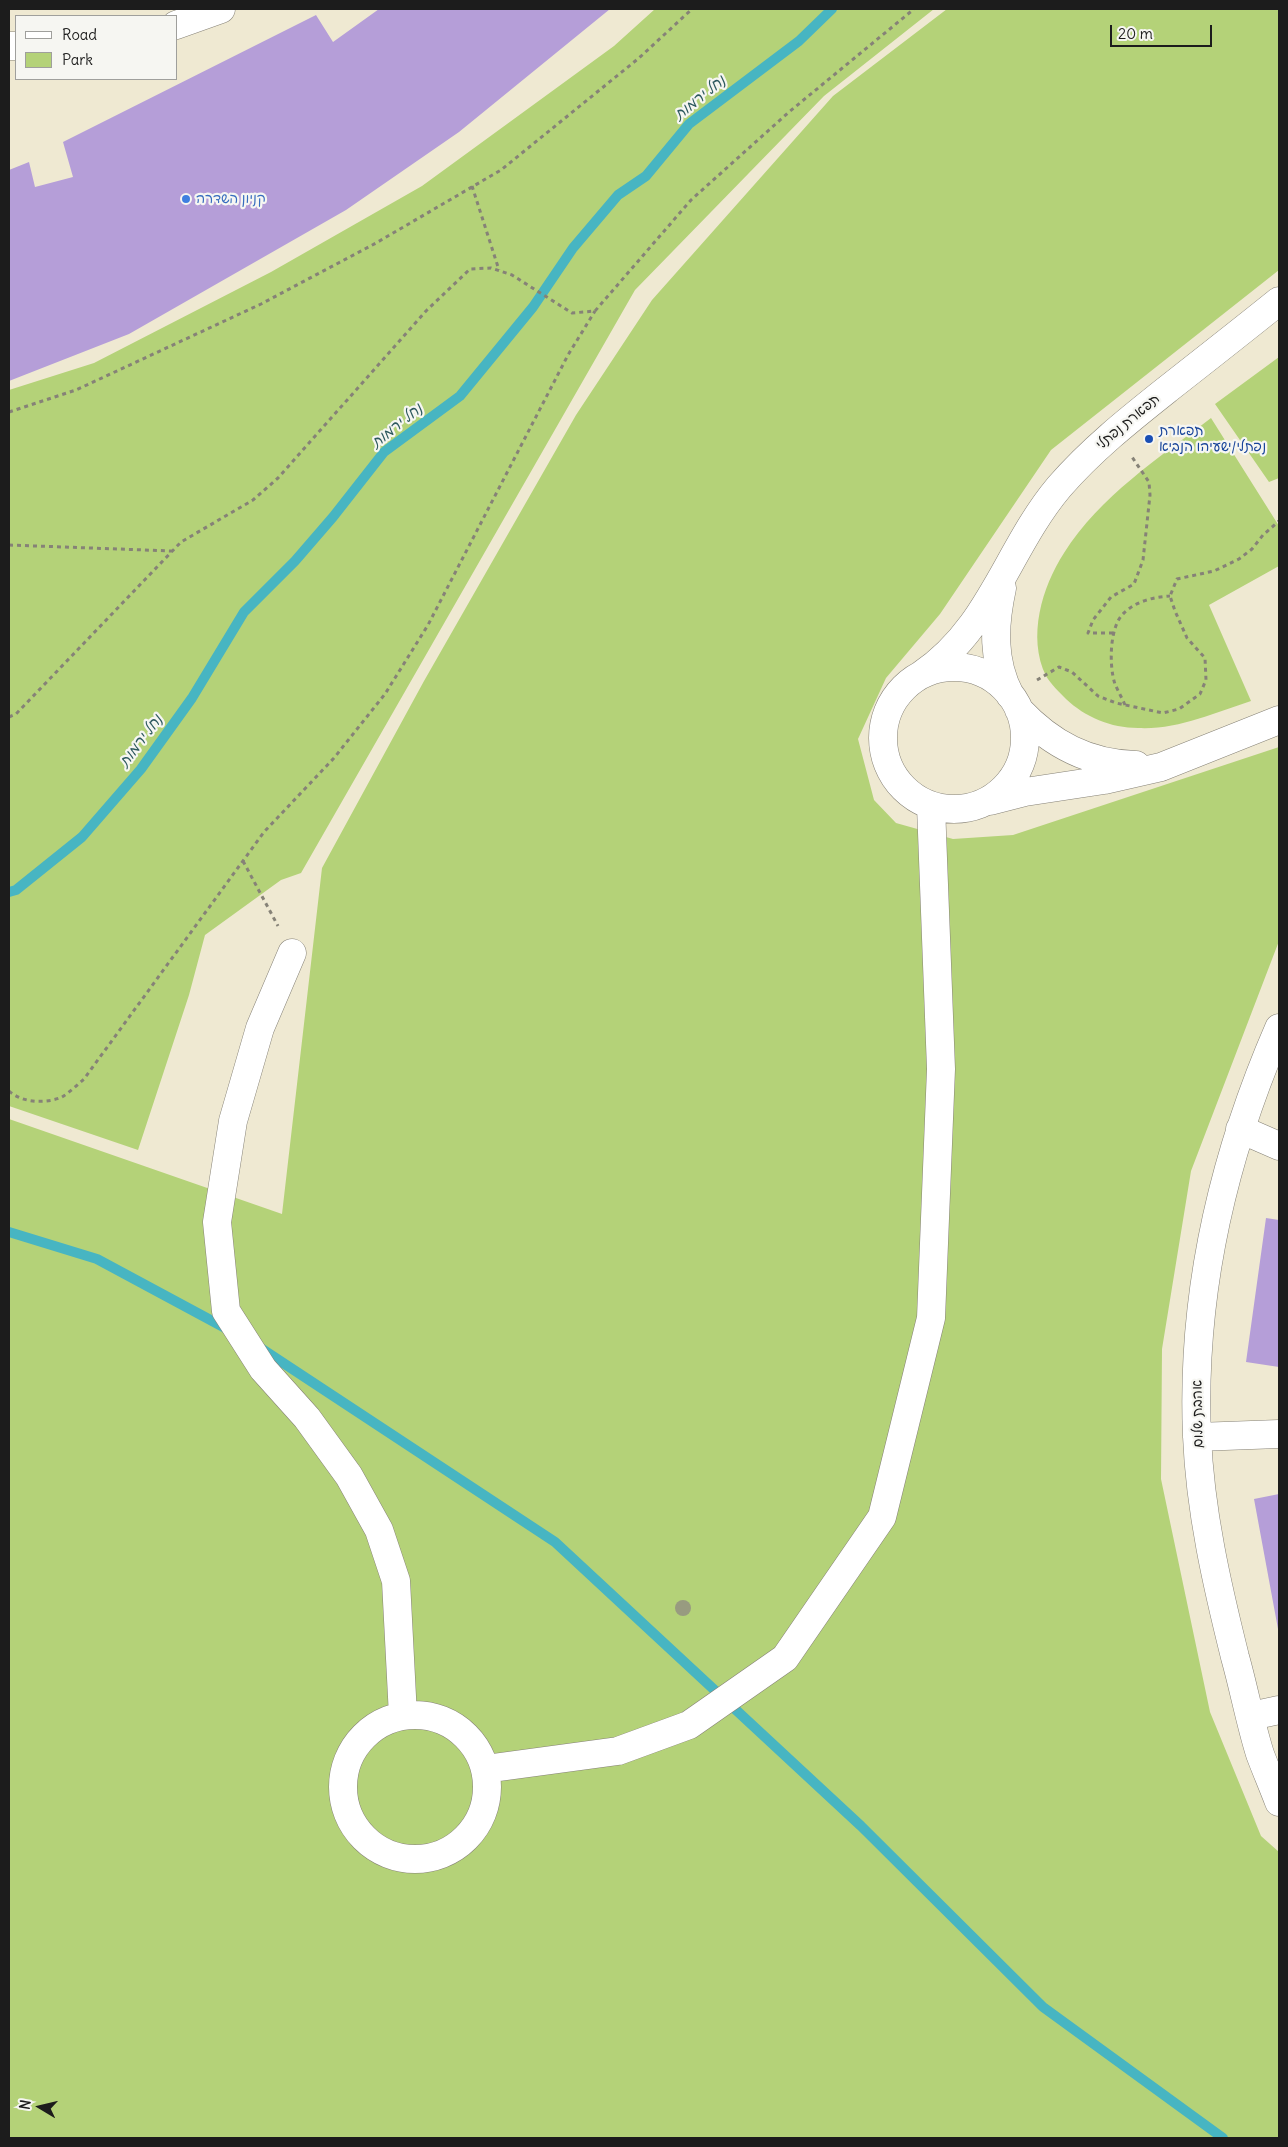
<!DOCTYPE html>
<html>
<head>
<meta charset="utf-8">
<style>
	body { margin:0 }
	#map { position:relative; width:1288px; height:2147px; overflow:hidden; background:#efe9d2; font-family:Delius,sans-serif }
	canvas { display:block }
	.frame { position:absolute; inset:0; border:10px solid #1c1c1c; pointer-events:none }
	.legend { position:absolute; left:15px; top:15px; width:162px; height:65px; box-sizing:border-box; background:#f6f6f2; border:1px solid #9f9f9c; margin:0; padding:6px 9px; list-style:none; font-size:15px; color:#1c1c1c }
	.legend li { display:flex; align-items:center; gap:10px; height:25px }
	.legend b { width:25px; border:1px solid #9f9f9c }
	.north { position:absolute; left:15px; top:2082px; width:50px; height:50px; -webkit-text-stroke:4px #f6f6f2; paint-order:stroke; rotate:279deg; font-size:14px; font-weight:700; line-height:20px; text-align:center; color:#1c1c1c }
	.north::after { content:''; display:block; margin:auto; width:18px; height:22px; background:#1c1c1c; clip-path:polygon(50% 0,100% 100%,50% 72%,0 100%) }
	.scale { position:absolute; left:1110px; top:25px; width:102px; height:22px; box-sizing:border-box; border:2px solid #1c1c1c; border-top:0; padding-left:6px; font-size:15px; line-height:18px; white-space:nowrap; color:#1c1c1c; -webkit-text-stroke:4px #f6f6f2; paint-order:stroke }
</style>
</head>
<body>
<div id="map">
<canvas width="1288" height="2147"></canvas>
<div class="frame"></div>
<ul class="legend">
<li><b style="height:6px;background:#fff"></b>Road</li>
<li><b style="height:14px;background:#b4d278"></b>Park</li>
</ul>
<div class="north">N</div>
<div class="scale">20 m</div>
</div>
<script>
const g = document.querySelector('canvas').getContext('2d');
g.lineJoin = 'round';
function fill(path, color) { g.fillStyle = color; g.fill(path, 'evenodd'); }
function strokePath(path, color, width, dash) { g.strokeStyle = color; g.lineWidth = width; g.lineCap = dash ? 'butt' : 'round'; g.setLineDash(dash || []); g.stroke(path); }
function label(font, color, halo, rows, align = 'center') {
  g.font = font + ' Delius,"Playpen Sans Hebrew",sans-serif'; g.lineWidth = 4.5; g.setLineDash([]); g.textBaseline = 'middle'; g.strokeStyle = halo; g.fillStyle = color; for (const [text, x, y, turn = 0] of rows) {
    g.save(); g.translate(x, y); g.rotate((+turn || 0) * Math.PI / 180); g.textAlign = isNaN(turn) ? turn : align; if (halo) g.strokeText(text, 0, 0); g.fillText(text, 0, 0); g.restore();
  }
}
const green = new Path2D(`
	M 655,9 L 934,9 L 824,96 L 635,290 L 301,873 L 281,880 L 205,935 L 189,995 L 138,1150 L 9,1106 L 9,390 L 94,363 L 271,272 L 422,186 L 614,46 Z
	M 947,9 L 1279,9 L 1279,270 L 1051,450 L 940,614 L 886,678 L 858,739 L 874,800 L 896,823 L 953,839 L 1013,835 L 1279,747 L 1279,941 L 1191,1171 L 1162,1349 L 1161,1479 L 1210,1712 L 1261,1836 L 1279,1852 L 1279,2138 L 9,2138 L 9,1119 L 282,1214 L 322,868 L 424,681 L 576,415 L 652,300 L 833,96 Z
	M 1279,357 L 1279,478 L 1269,482 L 1215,404 Z
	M 1211,418 L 1279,526 L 1279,566 L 1209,605 L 1251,701 C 1214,713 1177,730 1138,728 C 1111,728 1085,717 1066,699 C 1059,692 1051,684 1046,676 C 1027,637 1042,587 1064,553 C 1100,496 1159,458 1211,418 Z`);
const stream = new Path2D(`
	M 9,892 L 16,890 L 82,837 L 141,769 L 192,698 L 244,612 L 295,561 L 333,517 L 384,452 L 460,396 L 533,307 L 573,248 L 618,195 L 646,176 L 689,124 L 799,41 L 832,9
	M 9,1232 L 97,1259 L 229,1330
	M 259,1347 L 555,1542 L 861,1826 L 1043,2007 L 1223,2138`);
const building = new Path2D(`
	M 379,9 L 610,9 L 459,132 L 346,210 L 129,334 L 9,381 L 9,170 L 29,162 L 35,187 L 73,177 L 63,142 L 316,15 L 333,42 Z
	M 1266,1218 L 1279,1220 L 1279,1367 L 1246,1362 Z
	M 1279,1494 L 1279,1629 L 1278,1629 L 1254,1499 Z`);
const path = new Path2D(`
	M 472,186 L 499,270
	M 9,412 L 76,390 L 261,304 L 376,243 L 501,170 L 639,58 L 692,9
	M 9,545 L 172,551
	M 1113,633 L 1088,633 L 1093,620 L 1111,597 L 1134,584 L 1143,560 L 1150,495 L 1149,482 L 1132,457
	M 1037,680 L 1059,667 L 1072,672 L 1098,696 L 1116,703 L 1163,713 L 1179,709 L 1200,694 L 1206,680 L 1205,658 L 1187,638 L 1175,611 L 1170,596 L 1177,579 L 1214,571 L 1239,559 L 1252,549 L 1263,535 L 1279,521
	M 1125,705 C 1122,698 1118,691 1115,684 C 1109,667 1109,626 1124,613 C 1136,601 1154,597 1170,596
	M 9,717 L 16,714 L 181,542 L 253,500 L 278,478 L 426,311 L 470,269 L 491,268 L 512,275 L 572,313 L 595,311 L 691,200 L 789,112 L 914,9
	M 243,861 L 278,926
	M 9,1091 C 22,1103 46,1104 62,1097 C 69,1093 77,1085 84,1079 L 264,832 L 334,758 L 385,694 L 428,625 L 568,355 L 595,311`);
const minor = new Path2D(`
	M 176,25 L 221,9
	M 9,46 L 16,46
	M 1002,588 C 994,625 992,661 1010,695
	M883 738a71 71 0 1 1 142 0a71 71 0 1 1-142 0Z
	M 921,675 C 991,628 1007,549 1059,487 C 1092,449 1130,419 1169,388 C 1206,359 1243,330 1279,301
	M 1019,710 C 1051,744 1088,764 1136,765
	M 990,801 L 1025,792 L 1104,780 L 1161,767 L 1279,720
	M 292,953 L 260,1028 L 233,1121 L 217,1222 L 226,1311 L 263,1369 L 307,1418 L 349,1476 L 379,1530 L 396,1581 L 403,1716
	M 1279,1028 C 1222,1159 1191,1294 1197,1436 C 1200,1511 1217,1585 1235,1657 C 1244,1689 1250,1722 1260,1754 C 1266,1770 1273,1786 1279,1802
	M 1240,1129 L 1279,1146
	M 1197,1437 L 1279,1434
	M343 1787a72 72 0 1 1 144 0a72 72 0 1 1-144 0Z
	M 1251,1716 L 1279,1710
	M 485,1769 L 618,1751 L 689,1725 L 785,1658 L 882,1517 L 931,1318 L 941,1069 L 931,806`);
const trees = [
	[683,1608]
];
const markers = [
	[186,199,5,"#3f7fe0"],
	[1149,439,5,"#1a4fb4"]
];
const shopNames = [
	["קניון השדרה",196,199]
];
const streetNames = [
	["תפארת נפתלי",1128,422,-40],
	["אהבת שלום",1198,1414,-91]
];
const transitNames = [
	["תפארת",1159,431],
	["נפתלי/ישעיהו הנביא",1159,447]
];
const waterNames = [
	["נחל ירמות",700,98,-39],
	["נחל ירמות",397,426,-39],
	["נחל ירמות",141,741,-53]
];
fill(green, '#b4d278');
strokePath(stream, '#47b5c2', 10);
fill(building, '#b59ed8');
strokePath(minor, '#868277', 29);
strokePath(path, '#868277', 3, [4, 4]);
strokePath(minor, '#fff', 28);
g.fillStyle = '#989b80';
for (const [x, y] of trees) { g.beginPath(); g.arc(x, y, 8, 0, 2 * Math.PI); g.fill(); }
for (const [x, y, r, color] of markers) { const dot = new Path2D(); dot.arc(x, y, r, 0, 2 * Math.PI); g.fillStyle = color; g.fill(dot); strokePath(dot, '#f6f6f2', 2); }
label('14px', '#366cbe', '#f6f6f2', shopNames, 'left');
label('14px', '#1c1c1c', '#f6f6f2', streetNames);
label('14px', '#164399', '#f6f6f2', transitNames, 'left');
label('italic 15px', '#2d595e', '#f6f6f2', waterNames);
</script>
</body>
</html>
